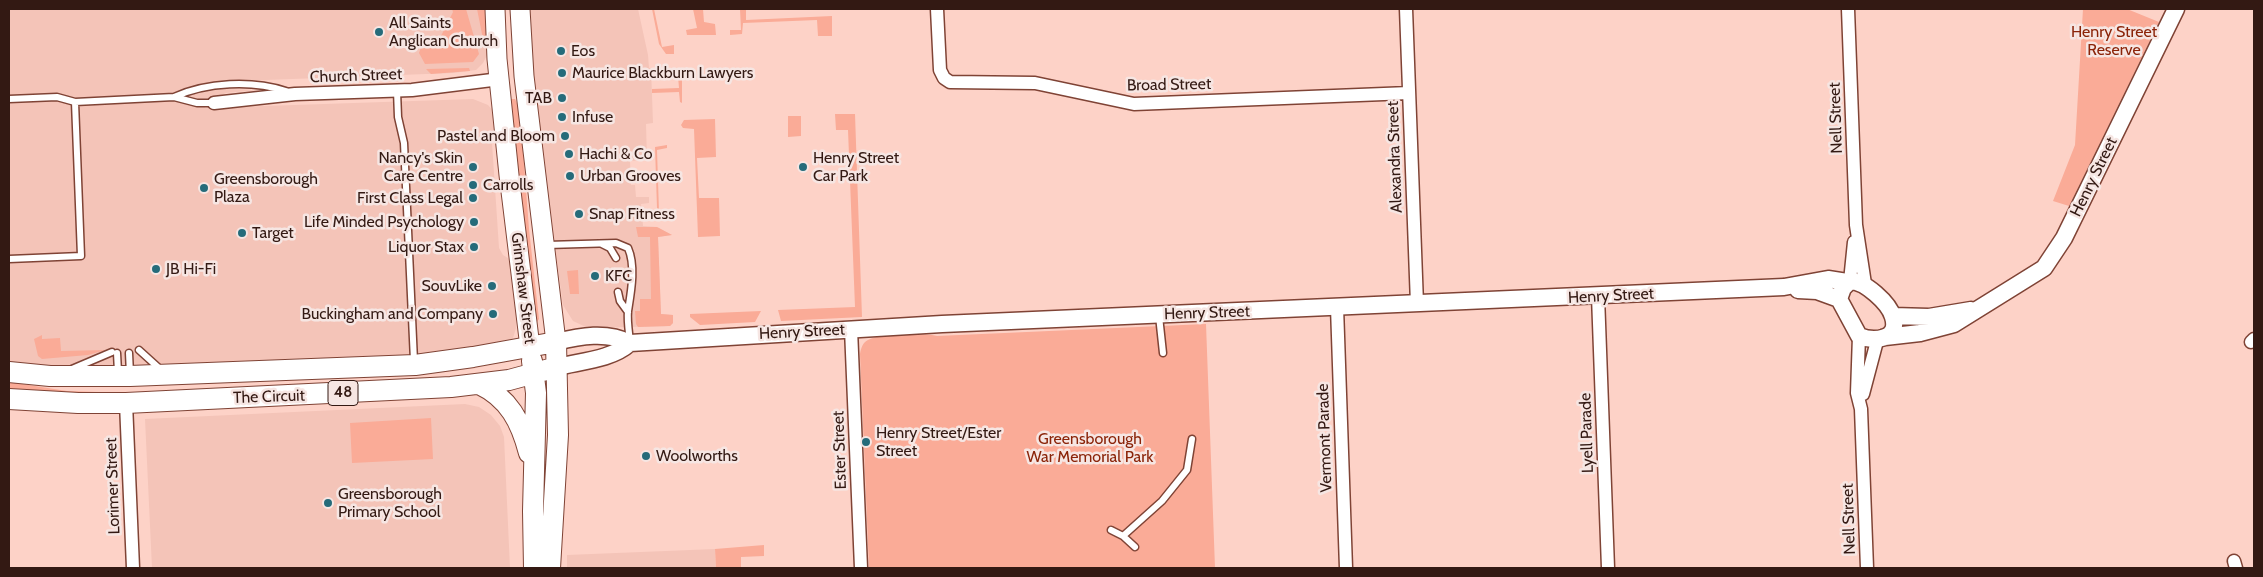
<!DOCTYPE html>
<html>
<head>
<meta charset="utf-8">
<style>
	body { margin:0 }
	#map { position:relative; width:2263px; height:577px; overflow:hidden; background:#fdd2c7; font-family:Cabin,sans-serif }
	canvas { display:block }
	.frame { position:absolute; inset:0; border:10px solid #331913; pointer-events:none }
</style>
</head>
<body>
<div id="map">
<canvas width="2263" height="577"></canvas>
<div class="frame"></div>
</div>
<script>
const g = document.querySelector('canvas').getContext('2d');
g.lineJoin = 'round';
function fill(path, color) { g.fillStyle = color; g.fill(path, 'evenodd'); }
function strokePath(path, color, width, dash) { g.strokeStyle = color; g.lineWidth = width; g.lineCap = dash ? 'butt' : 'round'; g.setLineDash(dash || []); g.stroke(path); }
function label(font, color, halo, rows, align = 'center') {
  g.font = font + ' Cabin,sans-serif'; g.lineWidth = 5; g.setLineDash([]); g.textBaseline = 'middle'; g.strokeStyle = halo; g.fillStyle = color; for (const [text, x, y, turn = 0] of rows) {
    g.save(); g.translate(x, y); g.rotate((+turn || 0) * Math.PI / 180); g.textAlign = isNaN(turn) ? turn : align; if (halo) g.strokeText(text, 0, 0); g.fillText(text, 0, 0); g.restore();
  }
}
const built = new Path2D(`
	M 9,9 L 487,9 L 488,53 L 483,63 L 476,70 L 453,73 L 212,82 L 204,84 L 204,92 L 222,89 L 257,90 L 226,93 L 214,98 L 205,99 L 205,108 L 473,99 L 488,105 L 494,112 L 496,131 L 492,143 L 499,248 L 503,255 L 511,260 L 516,301 L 516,328 L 513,338 L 510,341 L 430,355 L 190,366 L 55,368 L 9,363 Z
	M 528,9 L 638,9 L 648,55 L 649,68 L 651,68 L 653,123 L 646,124 L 647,160 L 630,161 L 631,185 L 635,185 L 636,197 L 649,197 L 649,203 L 641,204 L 643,226 L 657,227 L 672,235 L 658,237 L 661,314 L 673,315 L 673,323 L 670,326 L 588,328 L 573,321 L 563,305 L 536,111 Z
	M 465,404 L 479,407 L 491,415 L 500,426 L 504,437 L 510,568 L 152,568 L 145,419 Z
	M 715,549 L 716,568 L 567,568 L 567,555 Z`);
const green = new Path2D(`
	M 452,9 L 466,9 L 479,54 L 473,62 L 425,64 L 419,53 L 421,47 L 411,50 L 403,48 L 401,44 L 404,43 L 438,42 L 453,12 Z
	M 477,9 L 487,9 L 488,49 L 485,49 Z
	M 652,9 L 654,9 L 662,47 L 674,45 L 674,54 L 666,54 L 659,44 Z
	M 693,9 L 703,9 L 704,22 L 715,24 L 716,35 L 687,35 L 686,30 L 697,28 Z
	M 740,9 L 746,9 L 746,20 L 832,16 L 832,36 L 818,36 L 817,20 L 743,23 L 742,34 L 730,35 L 730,30 L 741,30 Z
	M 2083,9 L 2127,9 L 2159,22 L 2069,206 L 2053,201 L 2075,145 Z
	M 469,68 L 470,71 L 431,74 L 426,69 Z
	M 678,76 L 682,79 L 682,103 L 680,102 L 679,92 L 652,93 L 652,89 L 679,88 Z
	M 511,99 L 515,99 L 520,110 L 529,229 L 539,319 L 537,322 L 517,180 Z
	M 835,114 L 855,114 L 862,317 L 781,321 L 778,310 L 855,307 L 848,130 L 836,130 Z
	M 788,116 L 801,116 L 801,136 L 788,137 Z
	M 715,119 L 716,157 L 697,158 L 699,198 L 719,198 L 720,236 L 698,237 L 694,129 L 683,128 L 681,125 L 684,120 Z
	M 667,145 L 667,148 L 657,150 L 659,212 L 670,213 L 669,218 L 660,214 L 657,208 L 655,147 Z
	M 636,227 L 657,227 L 672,235 L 658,237 L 661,314 L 673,315 L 673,323 L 670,326 L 638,327 L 636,324 L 635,311 L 640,311 L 640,299 L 651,299 L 650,237 L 638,237 Z
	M 578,270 L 579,294 L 570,294 L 567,271 Z
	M 761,311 L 755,322 L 700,325 L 690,317 L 690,314 Z
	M 1206,324 L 1215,568 L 869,568 L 860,354 C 861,348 863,342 868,340 C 881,333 922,333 937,336 Z
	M 42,335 L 42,339 L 60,338 L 61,351 L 106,350 L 88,355 L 42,359 L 38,356 L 34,339 Z
	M 9,382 L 67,391 L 98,392 L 98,396 L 9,389 Z
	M 431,418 L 433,459 L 352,463 L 350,423 Z
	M 764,545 L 764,556 L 741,557 L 741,568 L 716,568 L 715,549 Z`);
const service = new Path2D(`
	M 397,91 L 398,117 L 404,143 L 414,361
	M 174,97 C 207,82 252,80 286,91
	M 9,99 L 57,97 L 75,102 L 174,97 L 197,103 L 214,103
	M 602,244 L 610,248 L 616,258
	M 547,245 L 616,243 L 628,248 C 636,266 631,292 628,311 C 627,321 629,332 630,342
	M 9,259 L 81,256 L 75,102
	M 618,292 L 620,301 L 628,312
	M 1159,316 L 1163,353
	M 139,350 L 160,369
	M 117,353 L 118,372
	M 129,353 L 130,374
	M 72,369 L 112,352
	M 1111,530 L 1123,536 L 1135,547
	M 1123,536 L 1162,501 L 1187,470 L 1192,439`);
const minor = new Path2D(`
	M 937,9 L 940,70 L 944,78 L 950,82 L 1035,83 L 1134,104 L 1409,93
	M 1406,9 L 1417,304
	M 1848,9 L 1856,225 L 1865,284
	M 214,103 L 295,94 L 412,90 L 500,79
	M 1850,281 L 1854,242
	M 1598,296 L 1608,568
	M 1337,307 L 1346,568
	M 851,329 L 861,568
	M 1859,336 L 1857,393 L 1861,409 L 1867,568
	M 2251,342 L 2254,339
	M 1863,394 L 1877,341
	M 126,403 L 133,568
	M 2234,561 L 2236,568`);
const tertiary = new Path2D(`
	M 1850,281 C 1865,281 1889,303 1893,317 C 1900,340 1874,342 1859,336 L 1839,299 L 1843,288 Z
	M 1798,290 L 1817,291 L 1839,299
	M 1893,316 L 1929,317 L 1971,310
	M 1885,337 L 1920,333 L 1954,324 L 2044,268 L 2064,238 L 2176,9
	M 556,342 C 580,336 607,331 630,343 L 942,324 L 1784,287 L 1828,279 L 1847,282
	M 557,367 C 581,361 611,360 630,343`);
const secondary = new Path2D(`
	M 495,9 L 497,59 L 509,175 L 530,347
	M 520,9 L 524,76 L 556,342`);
const primary = new Path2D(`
	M 532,361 L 536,393 L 533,511 L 534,568
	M 9,372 L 50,376 L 130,376 L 415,365 L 473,357 L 556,342 L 558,435 L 550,568
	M 479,384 C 509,398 521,422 529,453
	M 9,399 L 78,403 L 126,403 L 451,387 L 509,380 L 557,367`);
const markers = [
	[379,32,5,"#256b7a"],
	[561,51,5,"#256b7a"],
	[562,73,5,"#256b7a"],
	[562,98,5,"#256b7a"],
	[562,117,5,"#256b7a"],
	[565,136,5,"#256b7a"],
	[569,154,5,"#256b7a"],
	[473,167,5,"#256b7a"],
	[803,167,5,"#256b7a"],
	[570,176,5,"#256b7a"],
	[473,185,5,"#256b7a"],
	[204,188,5,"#256b7a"],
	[473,198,5,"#256b7a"],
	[579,214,5,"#256b7a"],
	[474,222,5,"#256b7a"],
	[242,233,5,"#256b7a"],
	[474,247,5,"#256b7a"],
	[156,269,5,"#256b7a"],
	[595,276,5,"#256b7a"],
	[492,286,5,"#256b7a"],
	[493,314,5,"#256b7a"],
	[866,442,5,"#256b7a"],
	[646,456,5,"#256b7a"],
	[328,503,5,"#256b7a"]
];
const shields = [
	[343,393,30]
];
const shieldNames = [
	["48",343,393]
];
const poiNames = [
	["All Saints",389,23],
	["Anglican Church",389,41],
	["Eos",571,51],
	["Maurice Blackburn Lawyers",572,73],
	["TAB",552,98,"right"],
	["Infuse",572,117],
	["Pastel and Bloom",555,136,"right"],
	["Hachi & Co",579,154],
	["Nancy's Skin",463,158,"right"],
	["Care Centre",463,176,"right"],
	["Henry Street",813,158],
	["Car Park",813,176],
	["Urban Grooves",580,176],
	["Greensborough",214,179],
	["Plaza",214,197],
	["Carrolls",483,185],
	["First Class Legal",463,198,"right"],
	["Snap Fitness",589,214],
	["Life Minded Psychology",464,222,"right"],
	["Target",252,233],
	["Liquor Stax",464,247,"right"],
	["JB Hi-Fi",166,269],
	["KFC",605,276],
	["SouvLike",482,286,"right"],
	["Buckingham and Company",483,314,"right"],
	["Henry Street/Ester",876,433],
	["Street",876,451],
	["Woolworths",656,456],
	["Greensborough",338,494],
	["Primary School",338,512]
];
const parkNames = [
	["Henry Street",2114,32],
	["Reserve",2114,50],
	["Greensborough",1090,439],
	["War Memorial Park",1090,457]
];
const streetNames = [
	["Church Street",356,76,-2],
	["Broad Street",1169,85,-1],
	["Nell Street",1836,118,-92],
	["Alexandra Street",1395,157,-92],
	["Henry Street",2094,177,-64],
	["Grimshaw Street",523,288,83],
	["Henry Street",1611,296,-3],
	["Henry Street",1207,313,-2],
	["Henry Street",802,332,-3],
	["The Circuit",269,397,-2],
	["Lyell Parade",1587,433,-92],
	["Vermont Parade",1325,438,-92],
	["Ester Street",840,450,-92],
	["Lorimer Street",113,486,-92],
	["Nell Street",1849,519,-92]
];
fill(built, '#f4c4b8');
fill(green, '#faab97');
strokePath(service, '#7f4335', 9);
strokePath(minor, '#7f4335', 15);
strokePath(tertiary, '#7f4335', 19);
strokePath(secondary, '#7f4335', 21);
strokePath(primary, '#7f4335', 22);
strokePath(service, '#fff', 6);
strokePath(minor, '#fff', 12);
strokePath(tertiary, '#fff', 16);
strokePath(secondary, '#fff', 19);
strokePath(primary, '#fff', 20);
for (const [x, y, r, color] of markers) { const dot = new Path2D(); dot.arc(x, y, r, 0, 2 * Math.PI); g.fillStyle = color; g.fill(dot); strokePath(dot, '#f6e6e3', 2); }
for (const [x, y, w] of shields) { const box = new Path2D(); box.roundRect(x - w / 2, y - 12.5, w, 25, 4); g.fillStyle = '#f6e6e3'; g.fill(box); strokePath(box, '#331913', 1); }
label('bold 15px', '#331913', null, shieldNames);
label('16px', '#331913', '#f6e6e3', poiNames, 'left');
label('16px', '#8b2409', '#f6e6e3', parkNames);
label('16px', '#331913', '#f6e6e3', streetNames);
</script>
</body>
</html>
